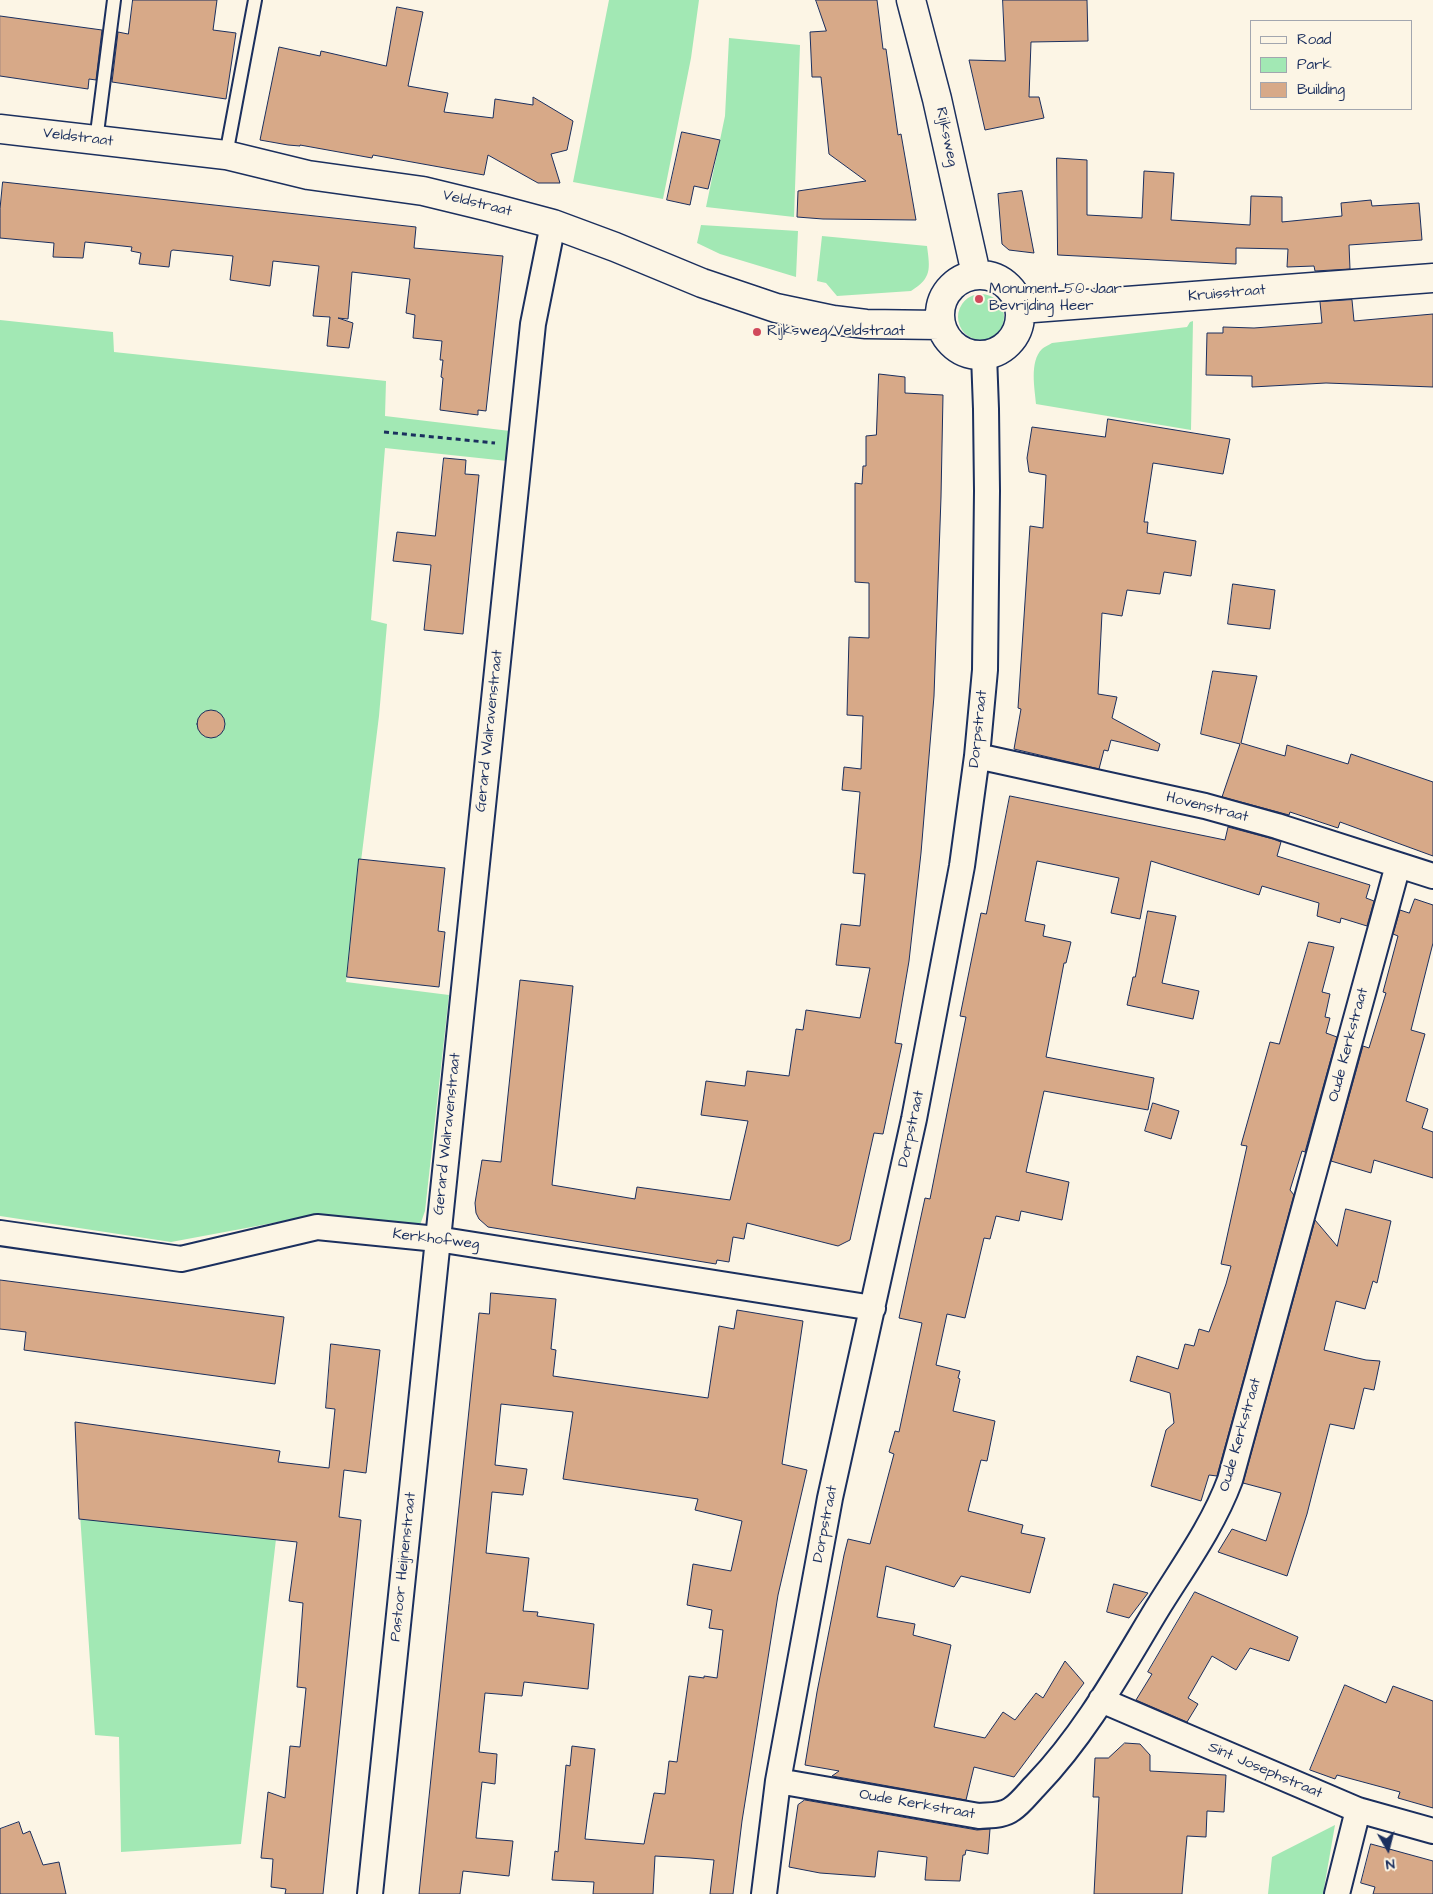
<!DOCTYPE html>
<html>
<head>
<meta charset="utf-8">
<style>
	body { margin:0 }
	#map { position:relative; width:1433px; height:1894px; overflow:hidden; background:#fcf5e5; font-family:"Architects Daughter",sans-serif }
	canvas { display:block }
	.legend { position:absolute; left:1250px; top:20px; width:162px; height:90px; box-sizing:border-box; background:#fcf5e5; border:1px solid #a2a6af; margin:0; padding:6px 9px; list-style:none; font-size:15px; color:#1b2f5e }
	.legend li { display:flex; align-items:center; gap:10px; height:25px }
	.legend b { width:25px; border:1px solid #a2a6af }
	.north { position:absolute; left:1363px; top:1824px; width:50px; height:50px; -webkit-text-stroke:4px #fcf5e5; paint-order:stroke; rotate:172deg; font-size:14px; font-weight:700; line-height:20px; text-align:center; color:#1b2f5e }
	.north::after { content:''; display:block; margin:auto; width:18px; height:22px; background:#1b2f5e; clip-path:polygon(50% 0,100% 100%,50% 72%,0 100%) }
</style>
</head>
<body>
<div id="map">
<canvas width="1433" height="1894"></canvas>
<ul class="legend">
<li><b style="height:6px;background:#fcf5e5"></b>Road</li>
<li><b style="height:14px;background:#a2e8b4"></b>Park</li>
<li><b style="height:14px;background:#d7a988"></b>Building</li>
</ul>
<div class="north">N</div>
</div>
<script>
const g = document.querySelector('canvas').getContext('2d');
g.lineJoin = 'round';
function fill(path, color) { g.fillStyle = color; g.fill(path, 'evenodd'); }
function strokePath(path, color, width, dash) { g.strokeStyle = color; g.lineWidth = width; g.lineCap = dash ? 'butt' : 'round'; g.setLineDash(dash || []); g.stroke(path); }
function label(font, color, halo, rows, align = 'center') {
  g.font = font + ' "Architects Daughter",sans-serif'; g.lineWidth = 4; g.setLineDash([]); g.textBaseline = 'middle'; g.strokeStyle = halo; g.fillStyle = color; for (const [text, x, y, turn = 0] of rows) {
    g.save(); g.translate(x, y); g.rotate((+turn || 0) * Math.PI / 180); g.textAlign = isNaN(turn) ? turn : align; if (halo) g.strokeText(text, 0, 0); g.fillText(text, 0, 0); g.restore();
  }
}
const green = new Path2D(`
	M 609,0 L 699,0 L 691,58 L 663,199 L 573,182 Z
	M 729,38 L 800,45 L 794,217 L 706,207 L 725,116 Z
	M 701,225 L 798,231 L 796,277 L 720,254 L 697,243 Z
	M 822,236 L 927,246 C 930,269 932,278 911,291 L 837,296 L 826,283 L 817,281 Z
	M958 317a23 23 0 1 1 46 0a23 23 0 1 1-46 0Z
	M 0,320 L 113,332 L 114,352 L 386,381 L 385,416 L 510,431 L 507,461 L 385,448 L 371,620 L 387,624 L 379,716 L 346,982 L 449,995 L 425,1211 L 419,1228 L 316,1215 L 171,1242 L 0,1216 Z
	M 1193,321 L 1191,430 L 1036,404 C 1035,389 1029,362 1042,349 C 1044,347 1049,345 1052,343 L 1187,327 L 1190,322 Z
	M 80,1514 L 276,1539 L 241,1844 L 121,1852 L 119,1737 L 95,1735 Z
	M 1335,1825 L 1323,1894 L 1268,1894 L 1272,1857 Z`);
const building = new Path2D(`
	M 133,0 L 217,0 L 213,30 L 236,33 L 226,99 L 112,82 L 118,32 L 128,34 Z
	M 816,0 L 877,0 L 883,49 L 886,49 L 898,135 L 901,134 L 916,220 L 823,219 L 797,217 L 798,191 L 866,181 L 829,154 L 821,77 L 812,77 L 810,32 L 826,31 Z
	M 1003,0 L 1087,0 L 1088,41 L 1031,42 L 1029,97 L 1039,97 L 1044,118 L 985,130 L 969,60 L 1005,61 Z
	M 397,7 L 423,12 L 408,86 L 448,93 L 444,112 L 493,118 L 495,99 L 533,105 L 533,97 L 573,121 L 567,150 L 551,154 L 560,183 L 538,183 L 488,155 L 484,175 L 373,155 L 372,158 L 300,145 L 300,146 L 288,145 L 260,140 L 279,47 L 320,56 L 321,51 L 386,66 Z
	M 0,16 L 102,30 L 96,80 L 89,79 L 88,89 L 0,76 Z
	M 682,132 L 720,140 L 708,189 L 694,186 L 690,205 L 667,200 Z
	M 1057,158 L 1087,160 L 1087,215 L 1142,218 L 1144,171 L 1174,173 L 1171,220 L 1250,225 L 1251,196 L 1282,197 L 1282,222 L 1342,216 L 1341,203 L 1371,200 L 1372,206 L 1419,203 L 1422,240 L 1349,245 L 1350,269 L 1315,271 L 1314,266 L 1287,267 L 1288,249 L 1236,248 L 1236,264 L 1058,255 Z
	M 3,182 L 416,227 L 414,248 L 503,256 L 486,411 L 478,410 L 478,415 L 440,410 L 443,378 L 441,377 L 443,360 L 440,360 L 442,341 L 413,338 L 415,315 L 406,313 L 410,279 L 352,272 L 348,319 L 338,318 L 353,323 L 349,348 L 327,346 L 330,317 L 313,316 L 319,266 L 273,261 L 270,286 L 230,280 L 233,256 L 173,250 L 171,251 L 169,267 L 139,264 L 141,253 L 131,251 L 132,247 L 85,242 L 83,258 L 53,257 L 54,243 L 0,238 L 0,209 Z
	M 1022,191 L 1034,253 L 1009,250 L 1002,244 L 998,194 Z
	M 1352,300 L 1354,321 L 1433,314 L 1433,387 L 1326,383 L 1252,387 L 1252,376 L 1206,375 L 1207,333 L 1223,333 L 1223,327 L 1254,328 L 1322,323 L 1320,302 Z
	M 879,374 L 905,377 L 905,393 L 943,395 L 941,497 L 934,696 L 921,853 L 909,961 L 895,1043 L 902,1044 L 883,1134 L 874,1133 L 850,1240 L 838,1246 L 747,1223 L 744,1239 L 733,1237 L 729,1262 L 717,1260 L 716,1264 L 488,1227 L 479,1219 L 476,1213 L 475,1203 L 482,1160 L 501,1162 L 520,980 L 573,986 L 552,1185 L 635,1199 L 637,1187 L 730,1200 L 748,1121 L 701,1115 L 706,1081 L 745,1086 L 747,1071 L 789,1076 L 796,1029 L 803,1030 L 806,1010 L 860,1018 L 870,968 L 836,965 L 841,924 L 860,926 L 865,874 L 853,873 L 860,792 L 842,790 L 844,767 L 861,769 L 863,716 L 847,715 L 849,637 L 869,638 L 869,583 L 855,582 L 855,483 L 862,484 L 863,466 L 866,466 L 866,436 L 876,435 Z
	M 1108,419 L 1230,439 L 1223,474 L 1153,463 L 1144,522 L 1148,522 L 1147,533 L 1196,541 L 1191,576 L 1164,572 L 1160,594 L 1127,590 L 1122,616 L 1102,613 L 1098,694 L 1117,697 L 1112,718 L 1160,744 L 1158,751 L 1111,740 L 1108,751 L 1104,750 L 1099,769 L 1014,749 L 1021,709 L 1018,708 L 1030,526 L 1043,528 L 1046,475 L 1029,472 L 1027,458 L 1032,427 L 1105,437 Z
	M 444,458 L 466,460 L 465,474 L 479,475 L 463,634 L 424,630 L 431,565 L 393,561 L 397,532 L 435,536 Z
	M 1233,584 L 1275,590 L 1270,629 L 1228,624 Z
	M 1213,671 L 1257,676 L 1241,743 L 1285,756 L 1287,745 L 1348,764 L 1351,754 L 1433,782 L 1433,856 L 1340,822 L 1338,828 L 1290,812 L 1289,815 L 1222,797 L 1240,744 L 1201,734 Z
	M197 724a14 14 0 1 1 28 0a14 14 0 1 1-28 0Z
	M 1010,796 L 1225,840 L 1228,827 L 1273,839 L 1281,842 L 1277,856 L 1370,885 L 1366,898 L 1374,901 L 1367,926 L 1341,918 L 1340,923 L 1317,916 L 1319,903 L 1262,886 L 1259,895 L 1151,861 L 1140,919 L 1111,913 L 1119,878 L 1037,861 L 1025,921 L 1045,925 L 1043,936 L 1071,942 L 1066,963 L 1064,963 L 1046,1057 L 1154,1078 L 1148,1110 L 1044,1091 L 1026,1172 L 1069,1182 L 1062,1220 L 1021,1211 L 1019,1221 L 996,1216 L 990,1239 L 984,1238 L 965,1318 L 947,1314 L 936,1365 L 960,1371 L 958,1378 L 960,1379 L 953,1411 L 995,1421 L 987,1461 L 981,1460 L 968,1511 L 1023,1525 L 1021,1533 L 1045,1538 L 1030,1593 L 961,1576 L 954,1587 L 886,1566 L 877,1617 L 915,1624 L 913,1635 L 951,1645 L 934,1727 L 985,1738 L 1003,1712 L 1015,1720 L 1036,1693 L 1043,1698 L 1065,1661 L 1084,1683 L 1014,1777 L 974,1767 L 966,1800 L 832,1776 L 839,1771 L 805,1765 L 817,1692 L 844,1555 L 848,1539 L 870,1544 L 894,1454 L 889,1452 L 895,1431 L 899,1432 L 922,1323 L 899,1318 L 925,1198 L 930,1199 L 966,1017 L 960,1016 L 981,913 L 986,914 Z
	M 359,859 L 445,868 L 438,931 L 445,932 L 439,987 L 347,977 Z
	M 1415,899 L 1433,905 L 1433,943 L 1411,1030 L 1425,1034 L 1406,1101 L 1428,1109 L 1422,1128 L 1433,1132 L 1433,1178 L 1374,1160 L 1371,1173 L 1331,1161 L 1363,1046 L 1369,1048 L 1386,993 L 1383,992 L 1398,936 L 1393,934 L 1400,910 L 1409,913 Z
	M 1148,911 L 1176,916 L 1162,983 L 1199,991 L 1193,1019 L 1127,1005 L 1133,977 L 1135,977 Z
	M 1309,942 L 1334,947 L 1322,992 L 1330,994 L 1325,1017 L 1330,1018 L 1326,1033 L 1337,1037 L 1305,1152 L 1302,1151 L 1290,1190 L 1294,1195 L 1217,1476 L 1209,1475 L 1201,1501 L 1151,1486 L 1166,1430 L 1174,1423 L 1170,1393 L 1130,1381 L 1137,1356 L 1178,1369 L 1185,1344 L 1194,1346 L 1199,1329 L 1209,1332 L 1226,1284 L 1231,1266 L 1221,1264 L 1247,1146 L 1241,1145 L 1270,1042 L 1279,1044 Z
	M 1153,1103 L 1179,1111 L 1171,1139 L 1145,1131 Z
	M 1346,1209 L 1391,1221 L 1377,1283 L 1373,1281 L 1365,1309 L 1336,1301 L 1324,1350 L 1366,1360 L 1380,1361 L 1374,1390 L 1364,1388 L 1354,1429 L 1330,1424 L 1307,1514 L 1287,1576 L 1218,1552 L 1232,1529 L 1266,1541 L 1281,1493 L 1243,1483 L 1315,1220 L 1337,1246 Z
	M 0,1280 L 284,1317 L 275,1384 L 24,1350 L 26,1332 L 0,1329 Z
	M 491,1293 L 556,1299 L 551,1349 L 556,1350 L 553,1376 L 708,1398 L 719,1326 L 734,1329 L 737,1310 L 803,1321 L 782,1464 L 807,1470 L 778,1595 L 742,1821 L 733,1894 L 710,1894 L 714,1860 L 690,1858 L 655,1856 L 653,1894 L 593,1894 L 594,1882 L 552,1880 L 555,1851 L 558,1852 L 566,1765 L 570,1766 L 572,1746 L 595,1749 L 585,1839 L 644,1844 L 654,1793 L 665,1794 L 669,1761 L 677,1762 L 689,1676 L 704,1678 L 704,1676 L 717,1678 L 723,1630 L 709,1628 L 712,1610 L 687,1605 L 693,1564 L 731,1571 L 742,1521 L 695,1510 L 698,1499 L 563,1479 L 573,1412 L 501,1404 L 495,1465 L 527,1469 L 523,1495 L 492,1492 L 486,1553 L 529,1558 L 523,1611 L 538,1612 L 537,1616 L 594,1624 L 588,1689 L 524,1682 L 522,1696 L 485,1693 L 479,1752 L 497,1754 L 495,1784 L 482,1782 L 476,1838 L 513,1841 L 509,1876 L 463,1871 L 460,1894 L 419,1894 L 479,1313 L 489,1314 Z
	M 331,1344 L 380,1350 L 366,1473 L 344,1470 L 339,1517 L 361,1520 L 323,1894 L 285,1894 L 286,1889 L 271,1887 L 273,1859 L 261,1858 L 268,1792 L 285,1798 L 290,1746 L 300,1747 L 303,1718 L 306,1688 L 297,1687 L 303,1603 L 289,1601 L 297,1542 L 79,1519 L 75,1422 L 280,1451 L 278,1462 L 329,1468 L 335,1409 L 326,1408 Z
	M 1114,1584 L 1148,1593 L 1129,1618 L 1107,1612 Z
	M 1195,1592 L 1298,1637 L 1289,1661 L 1250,1648 L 1236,1670 L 1212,1656 L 1188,1698 L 1198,1704 L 1187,1722 L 1136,1700 L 1152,1674 L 1148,1672 Z
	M 1345,1685 L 1386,1703 L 1393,1686 L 1433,1701 L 1433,1808 L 1398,1798 L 1400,1792 L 1337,1775 L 1335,1779 L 1310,1770 Z
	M 1125,1743 L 1140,1744 L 1150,1755 L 1150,1771 L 1226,1775 L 1224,1812 L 1207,1811 L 1206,1837 L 1187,1836 L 1182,1894 L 1094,1894 L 1099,1797 L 1093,1797 L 1095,1758 L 1108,1758 Z
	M 805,1800 L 977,1830 L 990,1829 L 988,1854 L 966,1850 L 965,1855 L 963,1855 L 960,1881 L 925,1880 L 927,1857 L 878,1851 L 875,1877 L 820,1873 L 789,1867 L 798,1805 Z
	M 19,1822 L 23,1834 L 30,1831 L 43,1865 L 59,1862 L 66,1894 L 0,1894 L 0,1829 Z
	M 1371,1844 L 1433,1861 L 1433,1894 L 1373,1894 L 1375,1887 L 1361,1883 Z`);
const path = new Path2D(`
	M 384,432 L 495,443`);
const lane = new Path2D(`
	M 96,141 L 114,0
	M 226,155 L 255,0`);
const street = new Path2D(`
	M 977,756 L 1205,806 L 1277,826 L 1433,876
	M 0,1233 L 181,1259 L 317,1227 L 437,1239 L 873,1308
	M 1101,1700 L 1358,1810 L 1433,1831
	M 778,1781 L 979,1816 C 991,1815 1003,1816 1012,1809 C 1021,1803 1029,1792 1036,1785 C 1086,1733 1120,1670 1157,1609 C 1183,1567 1213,1526 1230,1480 L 1398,865
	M 370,1894 L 533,324 L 553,224
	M 764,1894 L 778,1781 L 830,1498 L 914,1119 L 962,866 L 977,756 L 985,670 L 987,491 L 986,409 L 984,355
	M 1337,1894 L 1358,1810`);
const secondary = new Path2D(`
	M 911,0 L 937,99 L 976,274
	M 0,129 L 226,155 L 308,175 L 423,191 L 493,208 L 553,224 L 615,247 L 702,283 L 776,308 L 833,320 L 866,324 L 940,325
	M940 315a40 40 0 1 1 80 0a40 40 0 1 1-80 0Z
	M 1020,309 L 1433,278`);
const markers = [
	[979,299,5,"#d1495b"],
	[757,332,5,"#d1495b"]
];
const streetNames = [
	["Rijksweg",946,137,78],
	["Veldstraat",78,138,7],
	["Veldstraat",477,204,14],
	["Kruisstraat",1227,294,-5],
	["Dorpstraat",979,729,-84],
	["Gerard Walravenstraat",490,731,-84],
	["Hovenstraat",1207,808,14],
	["Oude Kerkstraat",1349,1045,-75],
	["Dorpstraat",912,1129,-78],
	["Gerard Walravenstraat",448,1134,-84],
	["Kerkhofweg",436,1240,7],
	["Oude Kerkstraat",1241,1435,-74],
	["Dorpstraat",826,1524,-79],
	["Pastoor Heijnenstraat",404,1567,-84],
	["Sint Josephstraat",1265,1771,23],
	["Oude Kerkstraat",917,1805,10]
];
const poiNames = [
	["Monument 50 Jaar",989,290],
	["Bevrijding Heer",989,307],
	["Rijksweg/Veldstraat",767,332]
];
fill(green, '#a2e8b4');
fill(building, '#d7a988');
strokePath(building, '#1b2f5e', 1);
strokePath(lane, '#1b2f5e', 16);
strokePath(street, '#1b2f5e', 28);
strokePath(secondary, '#1b2f5e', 31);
strokePath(path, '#1b2f5e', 3, [5, 4]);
strokePath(lane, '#fcf5e5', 12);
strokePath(street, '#fcf5e5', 24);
strokePath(secondary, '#fcf5e5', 28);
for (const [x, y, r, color] of markers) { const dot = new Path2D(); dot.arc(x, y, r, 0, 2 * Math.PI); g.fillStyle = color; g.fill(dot); strokePath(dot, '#fcf5e5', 2); }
label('15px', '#1b2f5e', '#fcf5e5', streetNames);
label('15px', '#1b2f5e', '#fcf5e5', poiNames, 'left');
</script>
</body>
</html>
